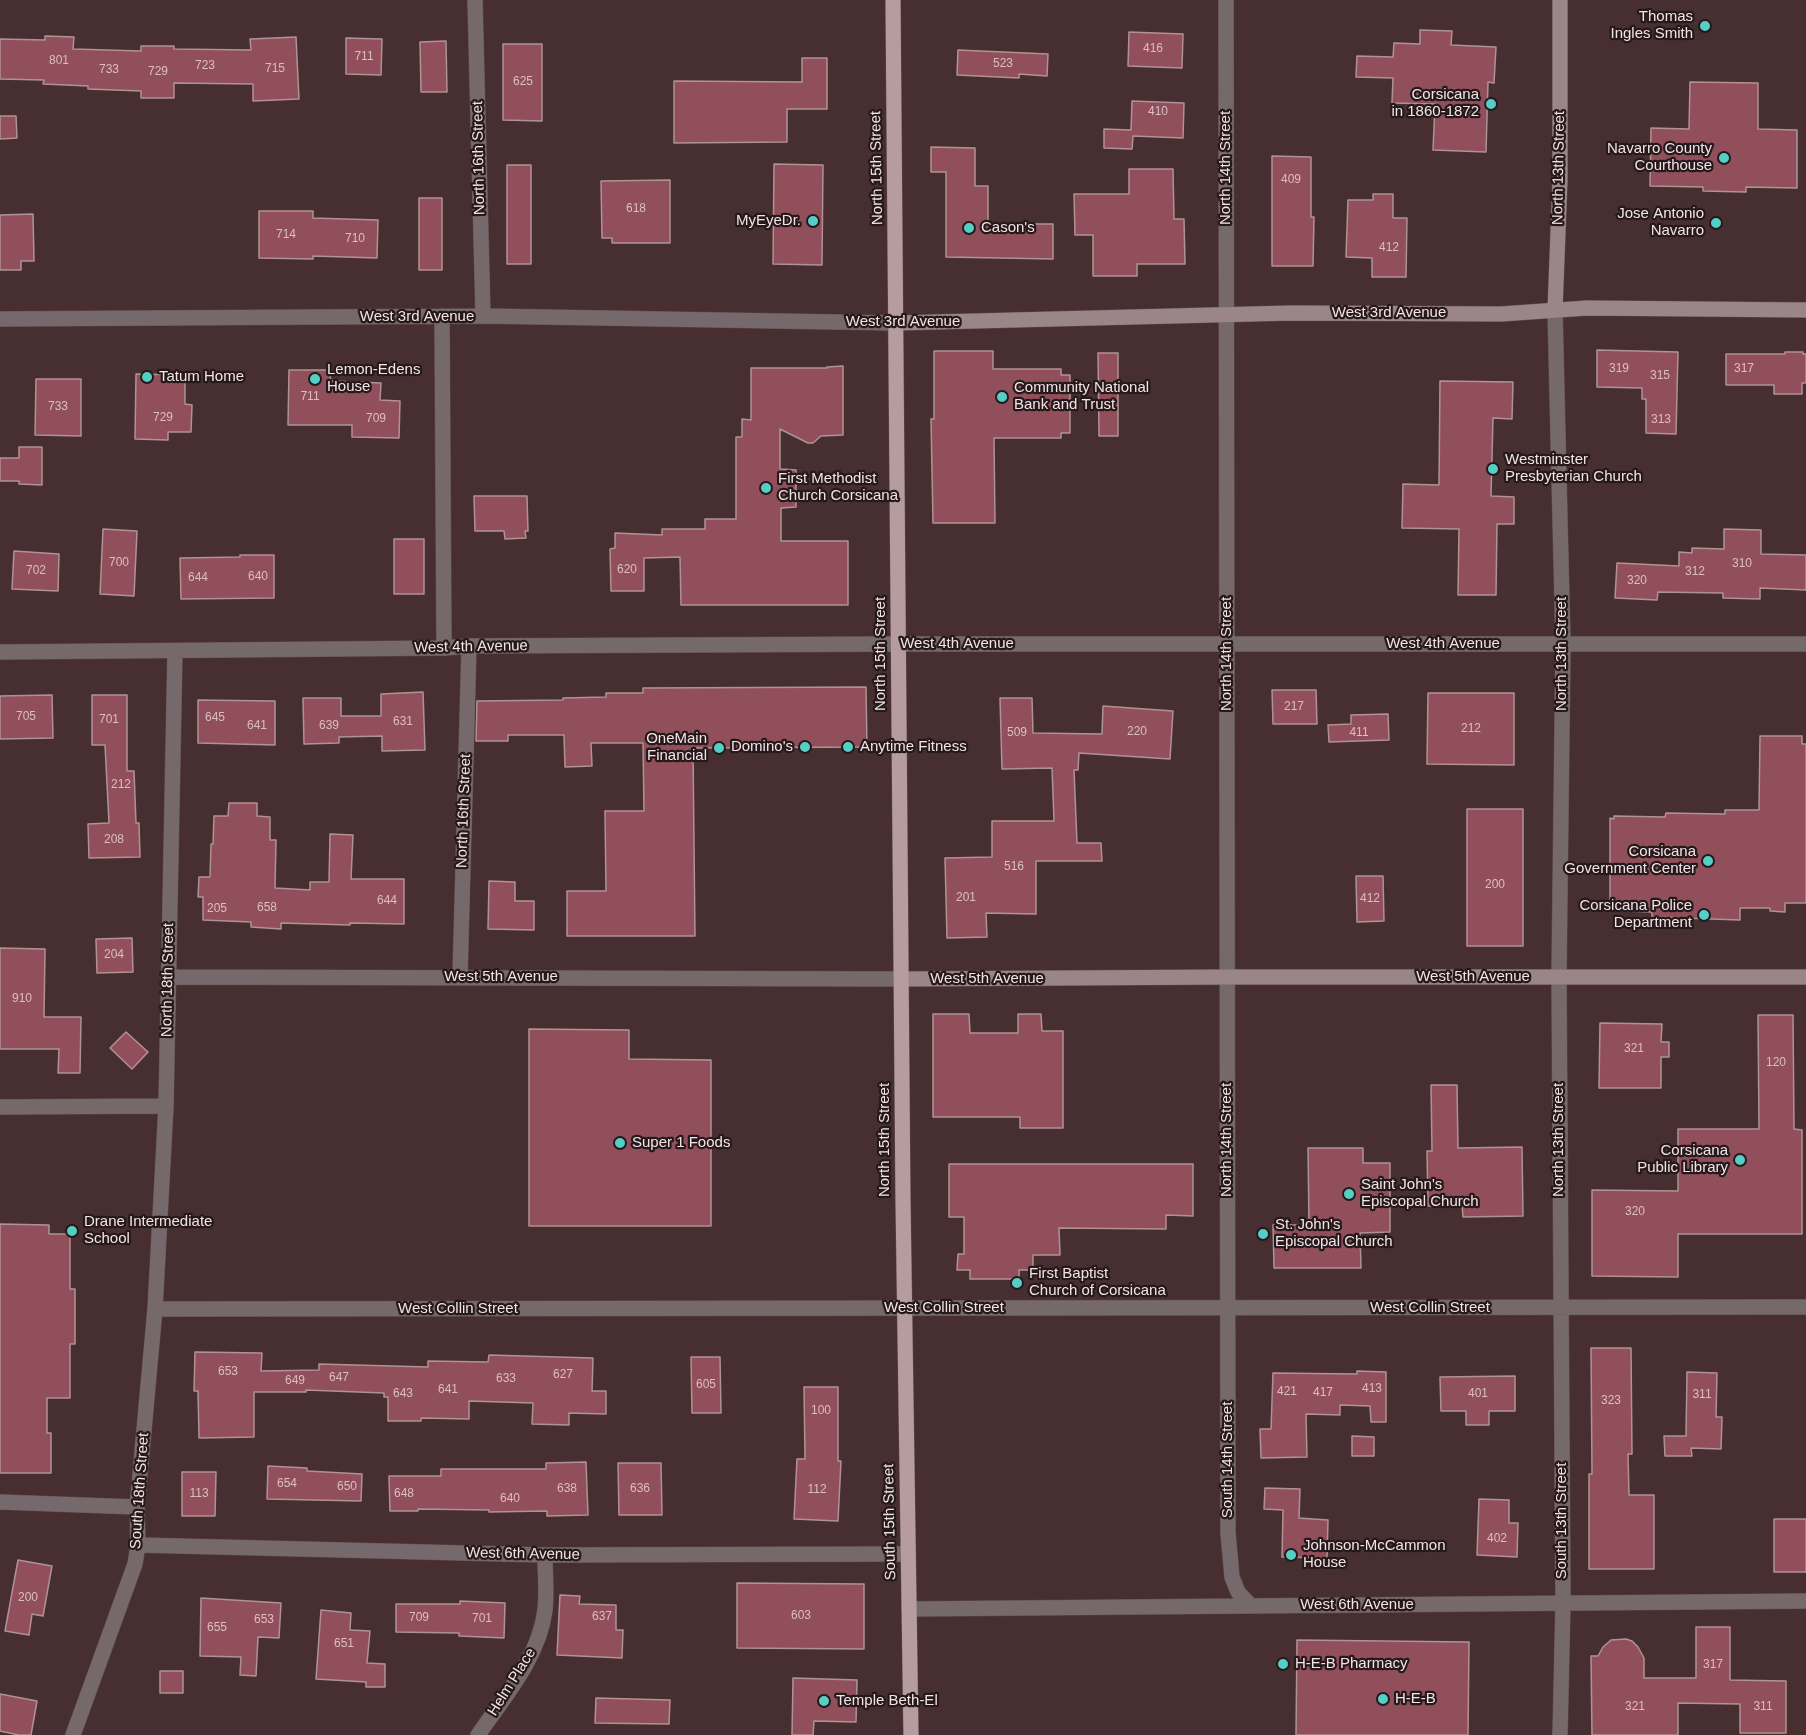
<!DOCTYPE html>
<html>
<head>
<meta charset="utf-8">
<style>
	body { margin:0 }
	canvas { display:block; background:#462e31 }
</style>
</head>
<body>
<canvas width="1806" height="1735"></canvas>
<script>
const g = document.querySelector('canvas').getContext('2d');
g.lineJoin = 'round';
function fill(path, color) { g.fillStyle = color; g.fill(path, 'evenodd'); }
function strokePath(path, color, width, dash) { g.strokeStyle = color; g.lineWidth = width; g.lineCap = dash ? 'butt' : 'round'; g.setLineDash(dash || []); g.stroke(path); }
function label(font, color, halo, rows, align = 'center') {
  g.font = font + ' Helvetica,sans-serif'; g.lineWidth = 4.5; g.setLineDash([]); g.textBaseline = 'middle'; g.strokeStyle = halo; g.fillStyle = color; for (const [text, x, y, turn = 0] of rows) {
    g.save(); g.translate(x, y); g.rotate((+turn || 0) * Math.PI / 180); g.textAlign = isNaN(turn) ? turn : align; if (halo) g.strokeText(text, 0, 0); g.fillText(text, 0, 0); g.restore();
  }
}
const building = new Path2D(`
	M 1420,30 L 1452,31 L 1451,45 L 1496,47 L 1494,83 L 1488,82 L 1486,152 L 1433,150 L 1435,104 L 1392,103 L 1393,78 L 1356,77 L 1357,56 L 1393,57 L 1394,43 L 1420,44 Z
	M 1129,32 L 1183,34 L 1182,68 L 1128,66 Z
	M 45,36 L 74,37 L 73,49 L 141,51 L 141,46 L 174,46 L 174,49 L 251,50 L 250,39 L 296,37 L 299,99 L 253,101 L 253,84 L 174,83 L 174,98 L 141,98 L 141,91 L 88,89 L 88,86 L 43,84 L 44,80 L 0,79 L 0,39 L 45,40 Z
	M 346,38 L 382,39 L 381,75 L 346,74 Z
	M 446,41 L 447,92 L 421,92 L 420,42 Z
	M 503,44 L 542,44 L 542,121 L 503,120 Z
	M 958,50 L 1048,54 L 1047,76 L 1019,74 L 1019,78 L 957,75 Z
	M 802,58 L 827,58 L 827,109 L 787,109 L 787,142 L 674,143 L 674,81 L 802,82 Z
	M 1690,82 L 1758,83 L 1758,129 L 1797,130 L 1797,188 L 1746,187 L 1746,192 L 1703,191 L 1703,187 L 1650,186 L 1651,128 L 1689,129 Z
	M 1132,101 L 1184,103 L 1183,138 L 1133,136 L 1132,149 L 1104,148 L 1104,129 L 1131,130 Z
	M 0,116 L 16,116 L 17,138 L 0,139 Z
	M 931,147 L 975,148 L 975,186 L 988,186 L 988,224 L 1053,224 L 1053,259 L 946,257 L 946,172 L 931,172 Z
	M 1272,156 L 1311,157 L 1311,217 L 1314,217 L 1313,266 L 1272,266 Z
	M 774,164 L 823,165 L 822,265 L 773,264 Z
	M 507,165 L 531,165 L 531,264 L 507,264 Z
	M 1129,169 L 1173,169 L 1174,219 L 1184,219 L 1185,264 L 1137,264 L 1137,276 L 1093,276 L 1093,235 L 1075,235 L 1074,194 L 1129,194 Z
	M 670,180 L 670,243 L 612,243 L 612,238 L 602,238 L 601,181 Z
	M 1373,194 L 1393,194 L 1393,218 L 1407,218 L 1406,277 L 1372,277 L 1372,258 L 1346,257 L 1348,200 L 1373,200 Z
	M 419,198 L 442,198 L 442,270 L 419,270 Z
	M 259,211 L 313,211 L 313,218 L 378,220 L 377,258 L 313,256 L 313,259 L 259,258 Z
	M 33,214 L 34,261 L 21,261 L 21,270 L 0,270 L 0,215 Z
	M 1597,350 L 1678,352 L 1676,434 L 1646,433 L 1646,399 L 1642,399 L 1642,388 L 1597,387 Z
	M 934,351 L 993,351 L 993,369 L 1061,369 L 1061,375 L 1070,375 L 1070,433 L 1061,433 L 1061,438 L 994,438 L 995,523 L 933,523 L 931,419 L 934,419 Z
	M 1785,352 L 1803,352 L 1803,354 L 1806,354 L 1806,383 L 1802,383 L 1802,394 L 1774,394 L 1774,385 L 1726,385 L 1726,354 L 1785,354 Z
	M 1098,353 L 1118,353 L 1118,436 L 1099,436 Z
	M 843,366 L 843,435 L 821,436 L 813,443 L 808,443 L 780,429 L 780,469 L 796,470 L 796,507 L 781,508 L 781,541 L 848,541 L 848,605 L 681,605 L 680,557 L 644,558 L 644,591 L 611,591 L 610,549 L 615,548 L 615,533 L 662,535 L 662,529 L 705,529 L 705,519 L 736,519 L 736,437 L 742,437 L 742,419 L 751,420 L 751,368 L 827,368 L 827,367 Z
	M 289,370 L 331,370 L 330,381 L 381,383 L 380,400 L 400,401 L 399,438 L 352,437 L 352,425 L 288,425 Z
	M 136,374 L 185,375 L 185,404 L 192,405 L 191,432 L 168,432 L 168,440 L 135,439 Z
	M 36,379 L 81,379 L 81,436 L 35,435 Z
	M 1440,381 L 1513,382 L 1512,419 L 1493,418 L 1491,496 L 1514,497 L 1514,524 L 1497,524 L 1496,595 L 1458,595 L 1459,529 L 1402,528 L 1403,484 L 1439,485 Z
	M 19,447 L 42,447 L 42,485 L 19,484 L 19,481 L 0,481 L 0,458 L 19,458 Z
	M 474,496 L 527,496 L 528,531 L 525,531 L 526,538 L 505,539 L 504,531 L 475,531 Z
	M 103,529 L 137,531 L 134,596 L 100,594 Z
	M 1724,529 L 1761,530 L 1761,554 L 1806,555 L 1806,590 L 1760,588 L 1760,599 L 1723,598 L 1723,593 L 1658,592 L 1657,600 L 1615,598 L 1617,563 L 1679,566 L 1679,552 L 1692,553 L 1692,548 L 1724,549 Z
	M 394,539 L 424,539 L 424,594 L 394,594 Z
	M 14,551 L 59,554 L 58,591 L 12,589 Z
	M 240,555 L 274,555 L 274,598 L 181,599 L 180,558 L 240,557 Z
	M 866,687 L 867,747 L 693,748 L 695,936 L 567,936 L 567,891 L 606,891 L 605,811 L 644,811 L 643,743 L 591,743 L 592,766 L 565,767 L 564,735 L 508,735 L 508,741 L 476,741 L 477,701 L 563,700 L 563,698 L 606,697 L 606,693 L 643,693 L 643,688 Z
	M 1272,690 L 1316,690 L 1317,724 L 1273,724 Z
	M 423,692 L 425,750 L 382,751 L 382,736 L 339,737 L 339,743 L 304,744 L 303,698 L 341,698 L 341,716 L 381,716 L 381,694 Z
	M 1428,693 L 1514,693 L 1514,765 L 1427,764 Z
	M 52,695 L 53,738 L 0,739 L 0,696 Z
	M 92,695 L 127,695 L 127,771 L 134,771 L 136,823 L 139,823 L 140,857 L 89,858 L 88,824 L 109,823 L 105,745 L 92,745 Z
	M 1000,698 L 1032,698 L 1033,733 L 1102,734 L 1103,706 L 1173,711 L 1170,759 L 1079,753 L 1078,770 L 1074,770 L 1077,843 L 1101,843 L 1102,861 L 1036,861 L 1036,914 L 986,913 L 987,937 L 947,938 L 945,858 L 992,857 L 992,821 L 1054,821 L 1052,768 L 1002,769 Z
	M 198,700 L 275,701 L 275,745 L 198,743 Z
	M 1388,714 L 1389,740 L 1329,742 L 1328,725 L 1351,724 L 1351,715 Z
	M 1760,736 L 1802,736 L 1802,744 L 1806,744 L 1806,903 L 1785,903 L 1785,912 L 1770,911 L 1770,908 L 1740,908 L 1740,920 L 1652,917 L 1652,912 L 1623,911 L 1623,908 L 1610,908 L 1610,818 L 1614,819 L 1614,816 L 1665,817 L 1666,813 L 1725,814 L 1725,810 L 1759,810 Z
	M 229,803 L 257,803 L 257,816 L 270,817 L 270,840 L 276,840 L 275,888 L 310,890 L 310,882 L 329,882 L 330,834 L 353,835 L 351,879 L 404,879 L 404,924 L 350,923 L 350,925 L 281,923 L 281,929 L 251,927 L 251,922 L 203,920 L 203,897 L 198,897 L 199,877 L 210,877 L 211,844 L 213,844 L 214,816 L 228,816 Z
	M 1467,809 L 1523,809 L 1523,946 L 1467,946 Z
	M 1356,876 L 1383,876 L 1384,921 L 1357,922 Z
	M 489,881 L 515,882 L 515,901 L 534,901 L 534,930 L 488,929 Z
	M 132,938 L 133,972 L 97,973 L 96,939 Z
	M 0,948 L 45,949 L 44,1017 L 81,1017 L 80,1073 L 58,1073 L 59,1049 L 0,1049 Z
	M 933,1014 L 969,1014 L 970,1033 L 1018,1033 L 1018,1014 L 1041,1014 L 1042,1031 L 1063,1031 L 1063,1128 L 1020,1128 L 1020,1117 L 933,1117 Z
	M 1758,1015 L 1793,1015 L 1794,1129 L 1802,1130 L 1802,1234 L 1678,1234 L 1678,1277 L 1592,1276 L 1592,1190 L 1678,1191 L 1678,1129 L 1759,1129 Z
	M 1600,1023 L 1662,1024 L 1661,1042 L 1669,1042 L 1669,1057 L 1661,1057 L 1661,1088 L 1599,1088 Z
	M 529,1029 L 629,1030 L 629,1059 L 711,1060 L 711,1226 L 529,1226 Z
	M 126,1032 L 148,1052 L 132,1069 L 110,1048 Z
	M 1431,1085 L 1457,1085 L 1458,1148 L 1522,1147 L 1523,1216 L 1463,1217 L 1462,1205 L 1428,1206 L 1427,1151 L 1432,1151 Z
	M 1308,1148 L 1363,1148 L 1363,1163 L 1390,1163 L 1390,1232 L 1360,1233 L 1361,1268 L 1274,1268 L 1273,1225 L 1309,1225 Z
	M 949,1164 L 1193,1164 L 1193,1216 L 1166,1215 L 1166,1229 L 1059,1228 L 1060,1255 L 1033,1255 L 1033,1270 L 1019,1270 L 1019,1279 L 970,1279 L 970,1270 L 957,1270 L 958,1254 L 964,1254 L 964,1217 L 949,1217 Z
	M 0,1224 L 49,1225 L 49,1234 L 70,1234 L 70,1289 L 75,1289 L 75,1344 L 70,1344 L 70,1398 L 47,1398 L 47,1433 L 51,1433 L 51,1473 L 0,1473 Z
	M 1591,1348 L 1631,1348 L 1632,1454 L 1628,1454 L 1629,1495 L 1654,1495 L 1654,1569 L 1589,1569 L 1589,1474 L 1592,1474 Z
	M 195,1352 L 262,1353 L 261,1371 L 319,1370 L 319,1364 L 428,1367 L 428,1361 L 488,1362 L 489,1355 L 593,1358 L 592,1391 L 606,1391 L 606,1414 L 569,1413 L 569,1425 L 532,1424 L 533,1403 L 469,1401 L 469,1419 L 421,1418 L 421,1421 L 388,1421 L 388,1397 L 384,1397 L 384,1393 L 306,1390 L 306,1392 L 254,1392 L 254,1437 L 199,1438 L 198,1391 L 194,1391 Z
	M 691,1357 L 720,1357 L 721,1413 L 692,1413 Z
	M 1357,1371 L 1386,1372 L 1386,1422 L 1371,1422 L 1370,1406 L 1340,1405 L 1340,1415 L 1306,1414 L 1307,1457 L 1261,1458 L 1260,1429 L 1271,1429 L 1273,1373 L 1357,1374 Z
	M 1687,1372 L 1717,1373 L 1716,1417 L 1722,1417 L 1721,1449 L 1691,1448 L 1692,1456 L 1665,1456 L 1664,1436 L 1686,1436 Z
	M 1515,1376 L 1515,1411 L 1489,1411 L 1489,1425 L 1466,1425 L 1466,1411 L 1441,1411 L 1440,1377 Z
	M 804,1387 L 838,1387 L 838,1461 L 841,1461 L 838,1521 L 794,1519 L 797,1459 L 805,1459 Z
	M 1352,1436 L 1374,1437 L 1374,1456 L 1352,1456 Z
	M 586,1462 L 588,1515 L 547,1516 L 547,1511 L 489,1512 L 489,1510 L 418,1509 L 418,1511 L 390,1511 L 389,1476 L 441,1476 L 441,1469 L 546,1469 L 546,1463 Z
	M 618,1463 L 661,1463 L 662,1515 L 619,1515 Z
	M 268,1466 L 307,1468 L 307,1471 L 362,1474 L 361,1501 L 267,1499 Z
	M 182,1472 L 216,1472 L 215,1516 L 182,1516 Z
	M 1265,1488 L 1300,1489 L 1299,1518 L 1328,1520 L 1327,1558 L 1282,1557 L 1283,1510 L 1264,1509 Z
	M 1479,1499 L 1509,1500 L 1509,1523 L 1518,1523 L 1517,1557 L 1477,1555 Z
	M 1774,1519 L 1806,1519 L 1806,1572 L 1774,1572 Z
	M 18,1560 L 52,1566 L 43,1616 L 32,1614 L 29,1635 L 5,1631 Z
	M 737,1583 L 864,1584 L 864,1649 L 737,1648 Z
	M 560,1595 L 580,1596 L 579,1604 L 616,1605 L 616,1630 L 623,1630 L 622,1658 L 557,1655 Z
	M 201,1598 L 281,1603 L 279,1638 L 258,1637 L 256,1676 L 240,1675 L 241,1657 L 200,1656 Z
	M 460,1601 L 505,1603 L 504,1638 L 459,1636 L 459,1633 L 396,1632 L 396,1604 L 460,1604 Z
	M 321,1610 L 351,1613 L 350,1630 L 370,1631 L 367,1663 L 385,1664 L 385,1687 L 366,1687 L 366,1682 L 316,1679 Z
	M 1696,1627 L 1730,1627 L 1730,1680 L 1786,1681 L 1786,1733 L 1740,1733 L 1740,1704 L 1678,1703 L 1678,1735 L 1592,1735 L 1591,1656 L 1598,1656 L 1603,1647 L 1611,1640 L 1626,1639 L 1632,1641 L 1638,1647 L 1644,1658 L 1644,1678 L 1696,1678 Z
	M 1297,1640 L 1469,1642 L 1468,1735 L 1296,1735 Z
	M 160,1671 L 183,1671 L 183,1693 L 160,1693 Z
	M 793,1678 L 857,1680 L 856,1722 L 814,1721 L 813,1735 L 792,1735 Z
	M 0,1694 L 37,1701 L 31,1735 L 19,1735 L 0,1731 Z
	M 596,1698 L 670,1700 L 669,1724 L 595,1723 Z`);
const street = new Path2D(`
	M 475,0 L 483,316
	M 1226,0 L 1228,1533 L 1232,1577 L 1238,1592 L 1251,1606
	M 1555,310 L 1563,644 L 1559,976 L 1563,1603 L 1560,1735
	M 442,316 L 444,648
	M 0,319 L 483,316 L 896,323
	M 0,652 L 444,648 L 469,646 L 899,644 L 1806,644
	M 168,977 L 902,979
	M 460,977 L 469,646
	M 0,1107 L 166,1106
	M 155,1309 L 1806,1307
	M 0,1502 L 137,1507
	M 138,1545 L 545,1555 L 908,1554
	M 909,1609 L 1806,1601
	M 73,1735 L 135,1564 L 138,1545 L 137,1507 L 155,1309 L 166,1106 L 175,651
	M 478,1735 C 504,1697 539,1658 545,1610 C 547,1592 545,1573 545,1555`);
const secondary = new Path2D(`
	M 1555,310 L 1560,180 L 1560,0
	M 896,323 L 1291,313 L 1501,314 L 1587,308 L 1806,310
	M 902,979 L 1227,977 L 1806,977`);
const primary = new Path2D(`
	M 893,0 L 903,1201 L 911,1735`);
const markers = [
	[1705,26,6,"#55cec6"],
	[1491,104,6,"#55cec6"],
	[1724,158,6,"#55cec6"],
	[813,221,6,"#55cec6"],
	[1716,223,6,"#55cec6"],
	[969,228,6,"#55cec6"],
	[147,377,6,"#55cec6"],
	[315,379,6,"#55cec6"],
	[1002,397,6,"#55cec6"],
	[1493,469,6,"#55cec6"],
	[766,488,6,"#55cec6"],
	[805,747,6,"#55cec6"],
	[848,747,6,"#55cec6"],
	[719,748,6,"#55cec6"],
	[1708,861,6,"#55cec6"],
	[1704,915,6,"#55cec6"],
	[620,1143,6,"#55cec6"],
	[1740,1160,6,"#55cec6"],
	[1349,1194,6,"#55cec6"],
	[72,1231,6,"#55cec6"],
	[1263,1234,6,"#55cec6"],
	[1017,1283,6,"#55cec6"],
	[1291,1555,6,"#55cec6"],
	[1283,1664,6,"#55cec6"],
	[1383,1699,6,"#55cec6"],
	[824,1701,6,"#55cec6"]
];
const numberNames = [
	["416",1153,49],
	["711",364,57],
	["801",59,61],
	["523",1003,64],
	["723",205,66],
	["715",275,69],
	["733",109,70],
	["729",158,72],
	["625",523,82],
	["410",1158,112],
	["409",1291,180],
	["618",636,209],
	["714",286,235],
	["710",355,239],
	["412",1389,248],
	["319",1619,369],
	["317",1744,369],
	["315",1660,376],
	["711",310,397],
	["733",58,407],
	["729",163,418],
	["709",376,419],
	["313",1661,420],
	["700",119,563],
	["310",1742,564],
	["620",627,570],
	["702",36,571],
	["312",1695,572],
	["640",258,577],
	["644",198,578],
	["320",1637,581],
	["217",1294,707],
	["705",26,717],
	["645",215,718],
	["701",109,720],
	["631",403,722],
	["641",257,726],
	["639",329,726],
	["212",1471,729],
	["220",1137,732],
	["509",1017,733],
	["411",1359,733],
	["212",121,785],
	["208",114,840],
	["516",1014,867],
	["200",1495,885],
	["201",966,898],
	["412",1370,899],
	["644",387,901],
	["658",267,908],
	["205",217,909],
	["204",114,955],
	["910",22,999],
	["321",1634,1049],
	["120",1776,1063],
	["320",1635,1212],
	["653",228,1372],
	["627",563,1375],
	["647",339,1378],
	["633",506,1379],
	["649",295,1381],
	["605",706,1385],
	["413",1372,1389],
	["641",448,1390],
	["421",1287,1392],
	["417",1323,1393],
	["643",403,1394],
	["401",1478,1394],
	["311",1702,1395],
	["323",1611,1401],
	["100",821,1411],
	["654",287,1484],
	["650",347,1487],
	["638",567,1489],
	["636",640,1489],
	["112",817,1490],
	["113",199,1494],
	["648",404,1494],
	["640",510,1499],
	["402",1497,1539],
	["200",28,1598],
	["603",801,1616],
	["637",602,1617],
	["709",419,1618],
	["701",482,1619],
	["653",264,1620],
	["655",217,1628],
	["651",344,1644],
	["317",1713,1665],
	["321",1635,1707],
	["311",1763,1707]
];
const poiNames = [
	["Thomas",1693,17,"right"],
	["Ingles Smith",1693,34,"right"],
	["Corsicana",1479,95,"right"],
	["in 1860-1872",1479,112,"right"],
	["Navarro County",1712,149,"right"],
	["Courthouse",1712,166,"right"],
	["Jose Antonio",1704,214,"right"],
	["Navarro",1704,231,"right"],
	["MyEyeDr.",801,221,"right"],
	["Cason's",981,228],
	["Lemon-Edens",327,370],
	["House",327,387],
	["Tatum Home",159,377],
	["Community National",1014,388],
	["Bank and Trust",1014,405],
	["Westminster",1505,460],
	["Presbyterian Church",1505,477],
	["First Methodist",778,479],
	["Church Corsicana",778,496],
	["OneMain",707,739,"right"],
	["Financial",707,756,"right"],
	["Domino's",793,747,"right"],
	["Anytime Fitness",860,747],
	["Corsicana",1696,852,"right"],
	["Government Center",1696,869,"right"],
	["Corsicana Police",1692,906,"right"],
	["Department",1692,923,"right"],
	["Super 1 Foods",632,1143],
	["Corsicana",1728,1151,"right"],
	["Public Library",1728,1168,"right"],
	["Saint John's",1361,1185],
	["Episcopal Church",1361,1202],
	["Drane Intermediate",84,1222],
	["School",84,1239],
	["St. John's",1275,1225],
	["Episcopal Church",1275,1242],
	["First Baptist",1029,1274],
	["Church of Corsicana",1029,1291],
	["Johnson-McCammon",1303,1546],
	["House",1303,1563],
	["H-E-B Pharmacy",1295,1664],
	["H-E-B",1395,1699],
	["Temple Beth-El",836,1701]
];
const streetNames = [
	["North 16th Street",479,158,-91],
	["North 15th Street",877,168,-91],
	["North 14th Street",1226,168,-90],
	["North 13th Street",1559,168,-89],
	["West 3rd Avenue",1389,313],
	["West 3rd Avenue",417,317],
	["West 3rd Avenue",903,322],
	["West 4th Avenue",957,644],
	["West 4th Avenue",1443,644],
	["West 4th Avenue",471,647,-1],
	["North 15th Street",881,654,-90],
	["North 14th Street",1227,654,-90],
	["North 13th Street",1562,654,-90],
	["North 16th Street",464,811,-88],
	["West 5th Avenue",501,977],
	["West 5th Avenue",1473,977],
	["West 5th Avenue",987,979],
	["North 18th Street",168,980,-89],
	["North 15th Street",885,1140,-90],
	["North 14th Street",1227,1140,-90],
	["North 13th Street",1559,1140,-90],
	["West Collin Street",944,1308],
	["West Collin Street",1430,1308],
	["West Collin Street",458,1309],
	["South 14th Street",1228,1460,-90],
	["South 18th Street",140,1491,-86],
	["South 13th Street",1562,1521,-90],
	["South 15th Street",890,1522,-91],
	["West 6th Avenue",523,1554,1],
	["West 6th Avenue",1357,1605],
	["Helm Place",512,1682,-58]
];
fill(building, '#914f5b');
strokePath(building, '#b09296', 1.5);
strokePath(street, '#624b4e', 16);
strokePath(secondary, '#624b4e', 16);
strokePath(primary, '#624b4e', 16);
strokePath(street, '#76696b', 15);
strokePath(secondary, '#9a8688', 15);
strokePath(primary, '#b69c9f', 15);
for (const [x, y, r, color] of markers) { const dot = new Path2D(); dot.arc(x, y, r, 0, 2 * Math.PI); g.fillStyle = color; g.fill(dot); strokePath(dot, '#25191b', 2); }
label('12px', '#dbbec2', null, numberNames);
label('15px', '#f4e3e5', '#25191b', poiNames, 'left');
label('15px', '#f4e3e5', '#25191b', streetNames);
</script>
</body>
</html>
